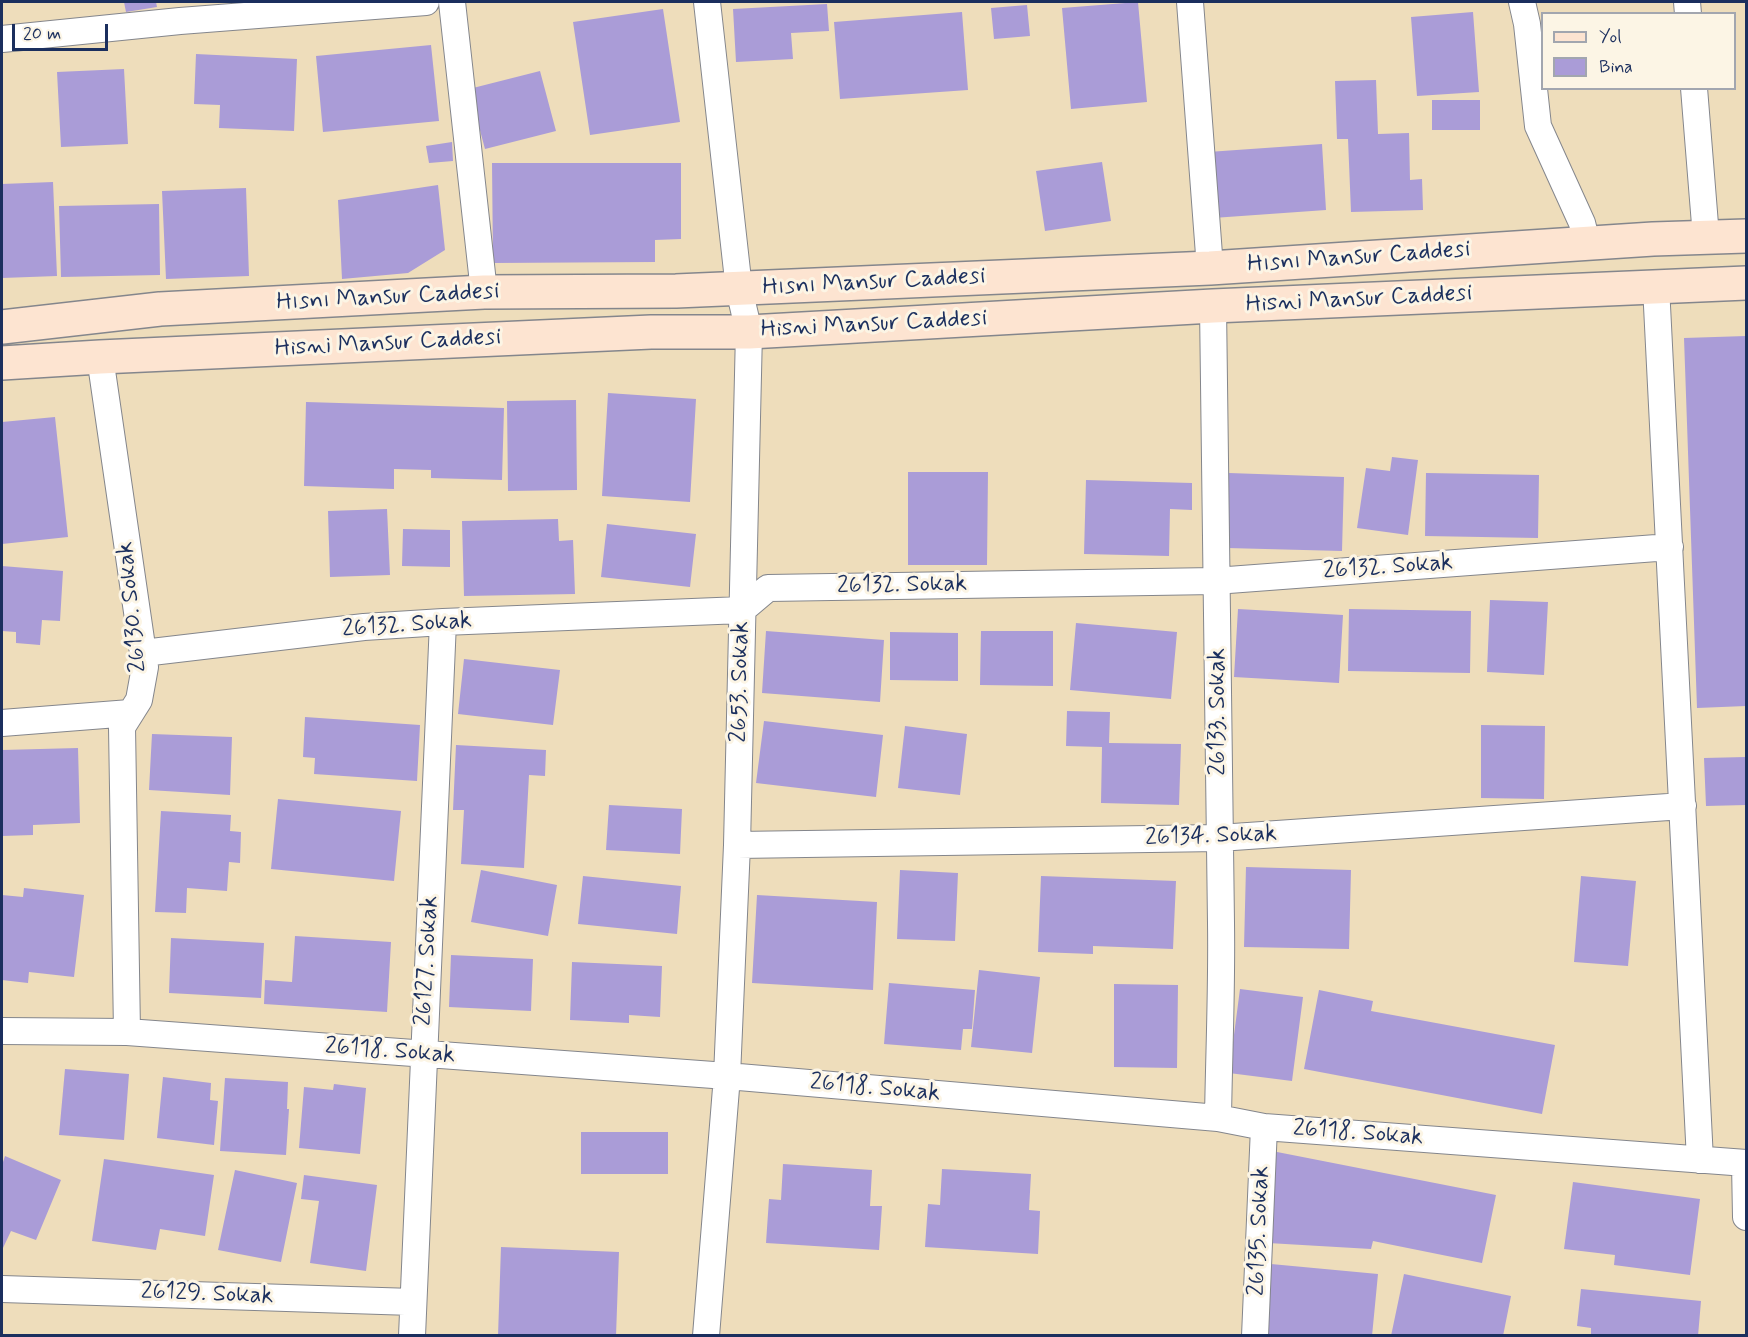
<!DOCTYPE html>
<html>
<head>
<meta charset="utf-8">
<style>
	body { margin:0 }
	#map { position:relative; width:1748px; height:1337px; overflow:hidden; background:#edb; font-family:Mynerve,sans-serif }
	canvas { display:block }
	.frame { position:absolute; inset:0; border:3px solid #1b2f5e; pointer-events:none }
	.legend { position:absolute; left:1541px; top:12px; width:195px; height:78px; box-sizing:border-box; background:#fcf5e5; border:2px solid #a2a6af; margin:0; padding:8px 10px; list-style:none; font-size:18px; color:#1b2f5e }
	.legend li { display:flex; align-items:center; gap:12px; height:30px }
	.legend b { width:30px; border:2px solid #a2a6af }
	.scale { position:absolute; left:12px; top:24px; width:96px; height:27px; box-sizing:border-box; border:3px solid #1b2f5e; border-top:0; padding-left:8px; font-size:18px; line-height:21px; white-space:nowrap; color:#1b2f5e; -webkit-text-stroke:4px #fcf5e5; paint-order:stroke }
</style>
</head>
<body>
<div id="map">
<canvas width="1748" height="1337"></canvas>
<div class="frame"></div>
<ul class="legend">
<li><b style="height:8px;background:#fde4d1"></b>Yol</li>
<li><b style="height:16px;background:#aa9cd7"></b>Bina</li>
</ul>
<div class="scale">20 m</div>
</div>
<script>
const g = document.querySelector('canvas').getContext('2d');
g.lineJoin = 'round';
function fill(path, color) { g.fillStyle = color; g.fill(path, 'evenodd'); }
function strokePath(path, color, width, dash) { g.strokeStyle = color; g.lineWidth = width; g.lineCap = dash ? 'butt' : 'round'; g.setLineDash(dash || []); g.stroke(path); }
function label(font, color, halo, rows, align = 'center') {
  g.font = font + ' Mynerve,sans-serif'; g.lineWidth = 6; g.setLineDash([]); g.textBaseline = 'middle'; g.strokeStyle = halo; g.fillStyle = color; for (const [text, x, y, turn = 0] of rows) {
    g.save(); g.translate(x, y); g.rotate((+turn || 0) * Math.PI / 180); g.textAlign = isNaN(turn) ? turn : align; if (halo) g.strokeText(text, 0, 0); g.fillText(text, 0, 0); g.restore();
  }
}
const building = new Path2D(`
	M 124,2 L 156,2 L 157,7 L 126,12 Z
	M 1138,2 L 1147,102 L 1071,109 L 1062,8 Z
	M 827,4 L 829,31 L 791,33 L 793,59 L 736,62 L 733,9 Z
	M 1027,5 L 1030,36 L 994,39 L 991,8 Z
	M 663,9 L 680,122 L 590,135 L 573,22 Z
	M 962,12 L 968,90 L 840,99 L 834,22 Z
	M 1473,12 L 1479,92 L 1417,96 L 1411,17 Z
	M 431,45 L 439,121 L 323,132 L 316,56 Z
	M 196,54 L 297,59 L 294,131 L 219,128 L 220,105 L 194,104 Z
	M 124,69 L 128,144 L 61,147 L 57,72 Z
	M 540,71 L 556,131 L 485,149 L 469,89 Z
	M 1376,80 L 1378,134 L 1409,133 L 1410,180 L 1422,179 L 1423,210 L 1351,212 L 1348,139 L 1337,139 L 1335,81 Z
	M 1432,100 L 1480,100 L 1480,130 L 1432,130 Z
	M 452,142 L 453,161 L 429,163 L 426,146 Z
	M 1322,144 L 1326,210 L 1213,218 L 1208,152 Z
	M 1102,162 L 1111,221 L 1045,231 L 1036,171 Z
	M 492,163 L 681,163 L 681,239 L 655,240 L 655,262 L 493,263 Z
	M 53,182 L 57,276 L 2,278 L 2,184 Z
	M 438,185 L 445,250 L 408,273 L 342,279 L 338,200 Z
	M 246,188 L 249,276 L 166,279 L 162,191 Z
	M 159,204 L 160,275 L 61,277 L 59,206 Z
	M 1746,336 L 1746,706 L 1697,708 L 1684,338 Z
	M 608,393 L 696,399 L 690,502 L 602,496 Z
	M 576,400 L 577,490 L 508,491 L 507,401 Z
	M 306,402 L 504,408 L 502,480 L 431,478 L 431,470 L 394,469 L 394,489 L 304,486 Z
	M 55,417 L 68,537 L 2,544 L 2,422 Z
	M 1392,457 L 1418,460 L 1408,535 L 1357,528 L 1366,468 L 1390,471 Z
	M 908,472 L 988,472 L 987,565 L 908,565 Z
	M 1229,473 L 1344,477 L 1342,551 L 1227,548 Z
	M 1426,473 L 1539,475 L 1538,538 L 1425,536 Z
	M 1086,480 L 1192,483 L 1192,510 L 1170,509 L 1169,556 L 1084,554 Z
	M 387,509 L 390,575 L 330,577 L 328,511 Z
	M 558,519 L 559,541 L 573,540 L 575,594 L 464,596 L 462,521 Z
	M 607,524 L 696,534 L 690,587 L 601,577 Z
	M 403,529 L 450,530 L 450,567 L 402,566 Z
	M 2,566 L 63,571 L 60,621 L 42,620 L 40,645 L 16,643 L 16,632 L 2,631 Z
	M 1490,600 L 1548,602 L 1544,675 L 1487,672 Z
	M 1238,609 L 1343,615 L 1339,683 L 1234,677 Z
	M 1349,609 L 1471,611 L 1470,673 L 1348,671 Z
	M 1076,623 L 1177,632 L 1171,699 L 1070,690 Z
	M 766,631 L 884,640 L 880,702 L 762,693 Z
	M 981,631 L 1053,631 L 1053,686 L 980,685 Z
	M 890,632 L 958,633 L 958,681 L 890,680 Z
	M 464,659 L 560,670 L 553,725 L 458,714 Z
	M 1067,711 L 1110,712 L 1109,743 L 1181,744 L 1179,805 L 1101,803 L 1102,747 L 1066,746 Z
	M 305,717 L 420,725 L 417,781 L 314,774 L 315,758 L 303,757 Z
	M 764,721 L 883,735 L 876,797 L 756,783 Z
	M 1481,725 L 1545,726 L 1544,799 L 1481,798 Z
	M 905,726 L 967,734 L 960,795 L 898,788 Z
	M 152,734 L 232,737 L 230,795 L 149,790 Z
	M 456,745 L 546,750 L 545,776 L 529,775 L 524,868 L 461,864 L 464,810 L 453,810 Z
	M 78,748 L 80,823 L 33,825 L 33,835 L 2,836 L 2,750 Z
	M 1746,757 L 1746,805 L 1706,806 L 1704,758 Z
	M 278,799 L 401,811 L 394,881 L 271,869 Z
	M 609,805 L 682,809 L 680,854 L 606,850 Z
	M 161,811 L 231,815 L 230,831 L 241,832 L 240,863 L 229,862 L 227,891 L 187,888 L 186,913 L 155,912 Z
	M 1246,867 L 1351,870 L 1349,949 L 1244,947 Z
	M 481,870 L 557,885 L 548,936 L 471,922 Z
	M 900,870 L 958,873 L 955,941 L 897,939 Z
	M 583,876 L 681,886 L 677,934 L 578,924 Z
	M 1041,876 L 1176,881 L 1173,949 L 1093,946 L 1093,954 L 1038,952 Z
	M 1581,876 L 1636,881 L 1628,966 L 1574,962 Z
	M 24,888 L 84,895 L 74,977 L 29,972 L 28,983 L 2,980 L 2,895 L 23,897 Z
	M 757,895 L 877,902 L 873,990 L 752,983 Z
	M 295,936 L 391,942 L 387,1012 L 264,1004 L 265,980 L 292,982 Z
	M 171,938 L 264,943 L 261,998 L 169,993 Z
	M 451,955 L 533,959 L 531,1011 L 449,1007 Z
	M 572,962 L 662,966 L 660,1017 L 629,1015 L 629,1023 L 570,1020 Z
	M 979,970 L 1040,977 L 1032,1053 L 971,1047 Z
	M 889,983 L 975,990 L 972,1029 L 963,1029 L 961,1050 L 884,1044 Z
	M 1114,984 L 1178,985 L 1177,1068 L 1114,1067 Z
	M 1240,989 L 1303,997 L 1292,1081 L 1229,1073 Z
	M 1319,990 L 1373,1001 L 1371,1011 L 1555,1045 L 1542,1114 L 1304,1069 Z
	M 65,1069 L 129,1074 L 124,1140 L 59,1135 Z
	M 163,1077 L 211,1083 L 210,1100 L 218,1101 L 214,1145 L 157,1138 Z
	M 225,1078 L 288,1082 L 287,1109 L 289,1109 L 286,1155 L 220,1151 Z
	M 334,1084 L 366,1088 L 360,1154 L 299,1148 L 304,1087 L 333,1090 Z
	M 581,1132 L 668,1132 L 668,1174 L 581,1174 Z
	M 1272,1151 L 1496,1195 L 1482,1263 L 1373,1241 L 1371,1249 L 1268,1243 Z
	M 5,1156 L 61,1180 L 36,1240 L 11,1231 L 3,1248 L 2,1248 L 2,1165 Z
	M 104,1159 L 214,1175 L 205,1236 L 160,1229 L 156,1250 L 92,1241 Z
	M 783,1164 L 872,1170 L 870,1206 L 882,1206 L 879,1250 L 766,1243 L 769,1199 L 781,1200 Z
	M 942,1169 L 1031,1174 L 1029,1210 L 1040,1211 L 1038,1254 L 925,1247 L 928,1204 L 940,1205 Z
	M 235,1170 L 297,1183 L 281,1262 L 218,1250 Z
	M 304,1175 L 377,1185 L 366,1271 L 310,1263 L 319,1201 L 301,1199 Z
	M 1573,1182 L 1700,1199 L 1690,1275 L 1614,1265 L 1615,1255 L 1564,1249 Z
	M 501,1247 L 619,1252 L 616,1336 L 498,1336 Z
	M 1271,1264 L 1378,1274 L 1372,1336 L 1265,1334 Z
	M 1404,1274 L 1511,1296 L 1503,1336 L 1391,1336 Z
	M 1581,1289 L 1701,1301 L 1698,1336 L 1591,1336 L 1591,1328 L 1577,1326 Z`);
const street = new Path2D(`
	M 452,2 L 484,292
	M 1190,2 L 1210,268
	M 1522,2 L 1527,24 L 1538,126 L 1582,223 L 1587,243
	M 1687,2 L 1688,14
	M 2,39 L 180,21 L 426,2
	M 1694,88 L 1706,237
	M 1656,286 L 1700,1160
	M 1213,306 C 1215,512 1219,717 1221,923 C 1222,988 1219,1053 1218,1118
	M 100,357 L 145,667 L 139,700 L 122,727 L 127,1032
	M 143,653 L 364,627 L 443,622 L 742,610 L 768,588 L 1215,581 L 1670,547
	M 2,723 L 130,713
	M 737,845 L 1219,838 L 1683,806
	M 2,1031 L 127,1032 L 727,1076 L 1218,1118 L 1264,1127 L 1746,1163
	M 1745,1163 L 1746,1217
	M 2,1289 L 413,1302
	M 412,1336 L 443,622
	M 706,1336 L 727,1076 L 737,845 L 749,332 L 739,289 L 707,2
	M 1255,1336 L 1264,1127`);
const secondary = new Path2D(`
	M 2,327 L 160,309 L 484,292 L 676,291 L 1210,268 L 1653,239 L 1746,236
	M 2,363 L 100,357 L 651,332 L 749,332 L 1213,306 L 1746,283`);
const streetNames = [
	["Hısnı Mansur Caddesi",1359,258,-4],
	["Hısnı Mansur Caddesi",874,283,-3],
	["Hısnı Mansur Caddesi",388,298,-3],
	["Hisni Mansur Caddesi",1359,300,-3],
	["Hisni Mansur Caddesi",874,325,-3],
	["Hisni Mansur Caddesi",388,344,-3],
	["26132. Sokak",1388,568,-4],
	["26132. Sokak",902,586,-1],
	["26130. Sokak",133,607,-96],
	["26132. Sokak",407,626,-4],
	["2653. Sokak",741,682,-89],
	["26133. Sokak",1219,712,-90],
	["26134. Sokak",1211,837,-2],
	["26127. Sokak",428,961,-87],
	["26118. Sokak",390,1052,4],
	["26118. Sokak",875,1089,5],
	["26118. Sokak",1358,1134,4],
	["26135. Sokak",1260,1231,-88],
	["26129. Sokak",207,1295,2]
];
fill(building, '#aa9cd7');
strokePath(street, '#84868c', 28);
strokePath(secondary, '#84868c', 36);
strokePath(street, '#fff', 26);
strokePath(secondary, '#fde4d1', 33);
label('24px', '#1b2f5e', '#fcf5e5', streetNames);
</script>
</body>
</html>
